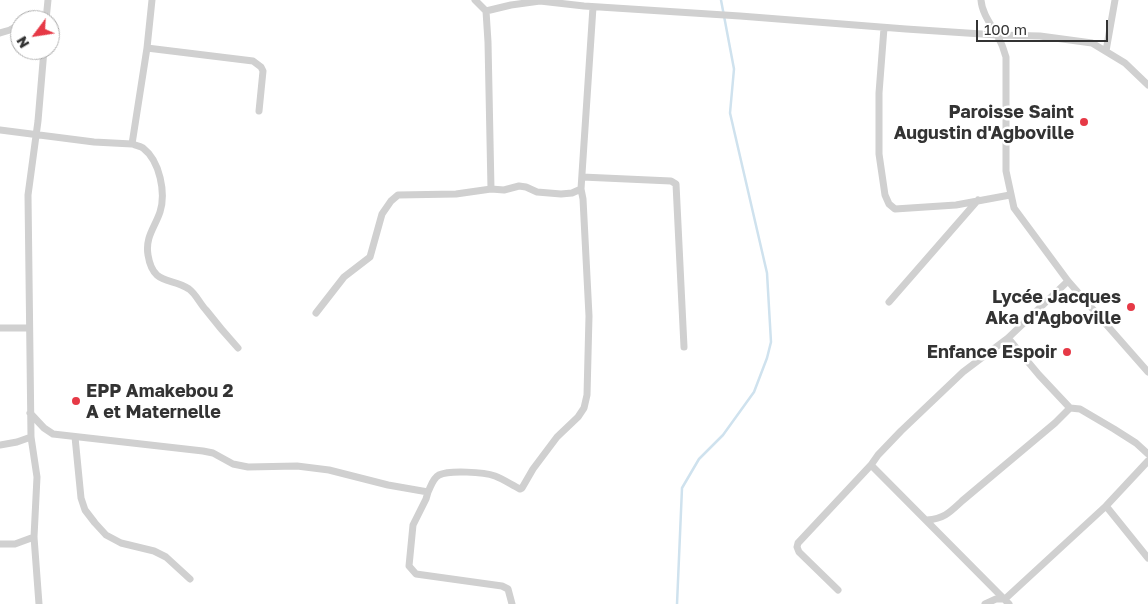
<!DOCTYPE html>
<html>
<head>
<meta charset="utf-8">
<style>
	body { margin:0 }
	#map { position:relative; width:1148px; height:604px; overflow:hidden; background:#fff; font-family:"Golos Text",sans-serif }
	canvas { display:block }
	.north { position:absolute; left:10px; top:10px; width:50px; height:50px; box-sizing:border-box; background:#fff; border:1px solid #adadad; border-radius:50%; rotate:239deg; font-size:14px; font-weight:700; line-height:20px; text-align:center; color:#333 }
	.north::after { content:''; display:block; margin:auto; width:18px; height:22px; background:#e63946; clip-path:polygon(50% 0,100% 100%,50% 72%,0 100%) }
	.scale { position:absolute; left:976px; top:20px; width:132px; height:22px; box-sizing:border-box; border:2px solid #333; border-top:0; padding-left:6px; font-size:15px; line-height:18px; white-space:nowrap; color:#333; -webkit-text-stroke:4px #fff; paint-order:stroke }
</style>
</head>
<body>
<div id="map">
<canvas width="1148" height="604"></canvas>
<div class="north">N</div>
<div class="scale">100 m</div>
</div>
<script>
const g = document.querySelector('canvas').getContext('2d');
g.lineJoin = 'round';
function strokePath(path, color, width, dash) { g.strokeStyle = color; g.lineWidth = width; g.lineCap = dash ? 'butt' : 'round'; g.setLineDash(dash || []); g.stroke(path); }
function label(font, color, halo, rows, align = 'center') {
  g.font = font + ' "Golos Text",sans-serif'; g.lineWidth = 5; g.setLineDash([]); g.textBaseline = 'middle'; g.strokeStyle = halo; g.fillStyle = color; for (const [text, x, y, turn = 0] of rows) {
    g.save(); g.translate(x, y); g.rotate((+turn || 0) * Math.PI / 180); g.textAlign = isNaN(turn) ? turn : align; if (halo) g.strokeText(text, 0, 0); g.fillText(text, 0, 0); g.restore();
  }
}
const stream = new Path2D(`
	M 677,604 L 682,488 L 699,459 L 723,435 L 754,392 L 767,358 L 771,342 L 767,273 L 730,113 L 734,69 L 721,0`);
const minor = new Path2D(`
	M 152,0 L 147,48 L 132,144 C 135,145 140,146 143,148 C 160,161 166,193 160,212 C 155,227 145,237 148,255 C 153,286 171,277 189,289 C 196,294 200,304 206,310 C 216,323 227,336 238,348
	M 475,0 L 486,11 L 488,42 L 491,189
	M 981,0 C 982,15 994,28 1000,41 C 1003,46 1004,52 1006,57 L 1006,171 L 1014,208 L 1068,281 L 1148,372
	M 486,11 L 511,5 L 540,1 L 584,6 L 740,16 L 906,29 L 997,35 L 1040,36 L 1092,43 L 1125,63 L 1148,85
	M 46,20 L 48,0
	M 884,28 L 879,93 L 879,154 L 885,195 L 889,204 L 895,209 L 956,205 L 1010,195
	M 0,33 L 10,30 L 20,25
	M 147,48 L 253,61 L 261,67 L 263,71 L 259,111
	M 1106,51 L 1115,0
	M 0,130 L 94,142 L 132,144
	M 582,177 L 671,181 L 676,184 L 684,347
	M 581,189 L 593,7
	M 889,302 L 978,200
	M 0,328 L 29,328
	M 1008,338 L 1039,375 L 1070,408 L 1080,409 L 1114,429 L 1136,443 L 1148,454
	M 30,413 L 44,428 L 53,434 L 203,451 L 213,453 L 233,464 L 248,467 L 297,466 L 329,470 L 388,485 L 428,492 C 431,486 433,478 439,475 C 449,470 484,472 495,476 C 503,479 512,485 520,489 L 522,488 L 533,469 L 557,437 L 578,417 L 584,408 L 587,395 L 589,316 L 583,199 L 581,189 L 572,193 L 561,194 L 537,192 L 526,187 L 519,186 L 504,190 L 491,189 L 456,194 L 398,195 L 391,201 L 382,214 L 370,257 L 344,277 L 316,313
	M 75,437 L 81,498 L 85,510 L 95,523 L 106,535 L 121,543 L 154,551 L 166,557 L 190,579
	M 0,445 L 17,442 L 31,437
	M 428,492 L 426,499 L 413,525 L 409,566 L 416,574 L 502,586 L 508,589 L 512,604
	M 1106,506 L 1148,558
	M 927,520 C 945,518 949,513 962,501 L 1055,423 L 1070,408
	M 0,544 L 15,544 L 34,537
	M 838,590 L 799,552 L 797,547 L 798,543 L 871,465
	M 39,604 L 34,537 L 37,477 L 31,437 L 28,195 L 38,121 L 44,50
	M 985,604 L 996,599 L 1005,599 L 1106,506 L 1148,461
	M 1009,604 L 871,465 L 878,455 L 901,431 L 963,372 L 1008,338 L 1068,281`);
const markers = [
	[1084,122,5,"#e63946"],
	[1131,307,5,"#e63946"],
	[1067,352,5,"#e63946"],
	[76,401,5,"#e63946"]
];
const poiNames = [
	["Paroisse Saint",1074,112],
	["Augustin d'Agboville",1074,133],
	["Lycée Jacques",1121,297],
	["Aka d'Agboville",1121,318],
	["Enfance Espoir",1057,352],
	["EPP Amakebou 2",86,391,"left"],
	["A et Maternelle",86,412,"left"]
];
strokePath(stream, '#cfe2ee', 2.5);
strokePath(minor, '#d0d0d0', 7);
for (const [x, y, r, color] of markers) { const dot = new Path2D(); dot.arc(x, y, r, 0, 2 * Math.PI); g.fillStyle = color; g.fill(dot); strokePath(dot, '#fff', 2); }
label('bold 18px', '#333', '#fff', poiNames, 'right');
</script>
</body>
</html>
